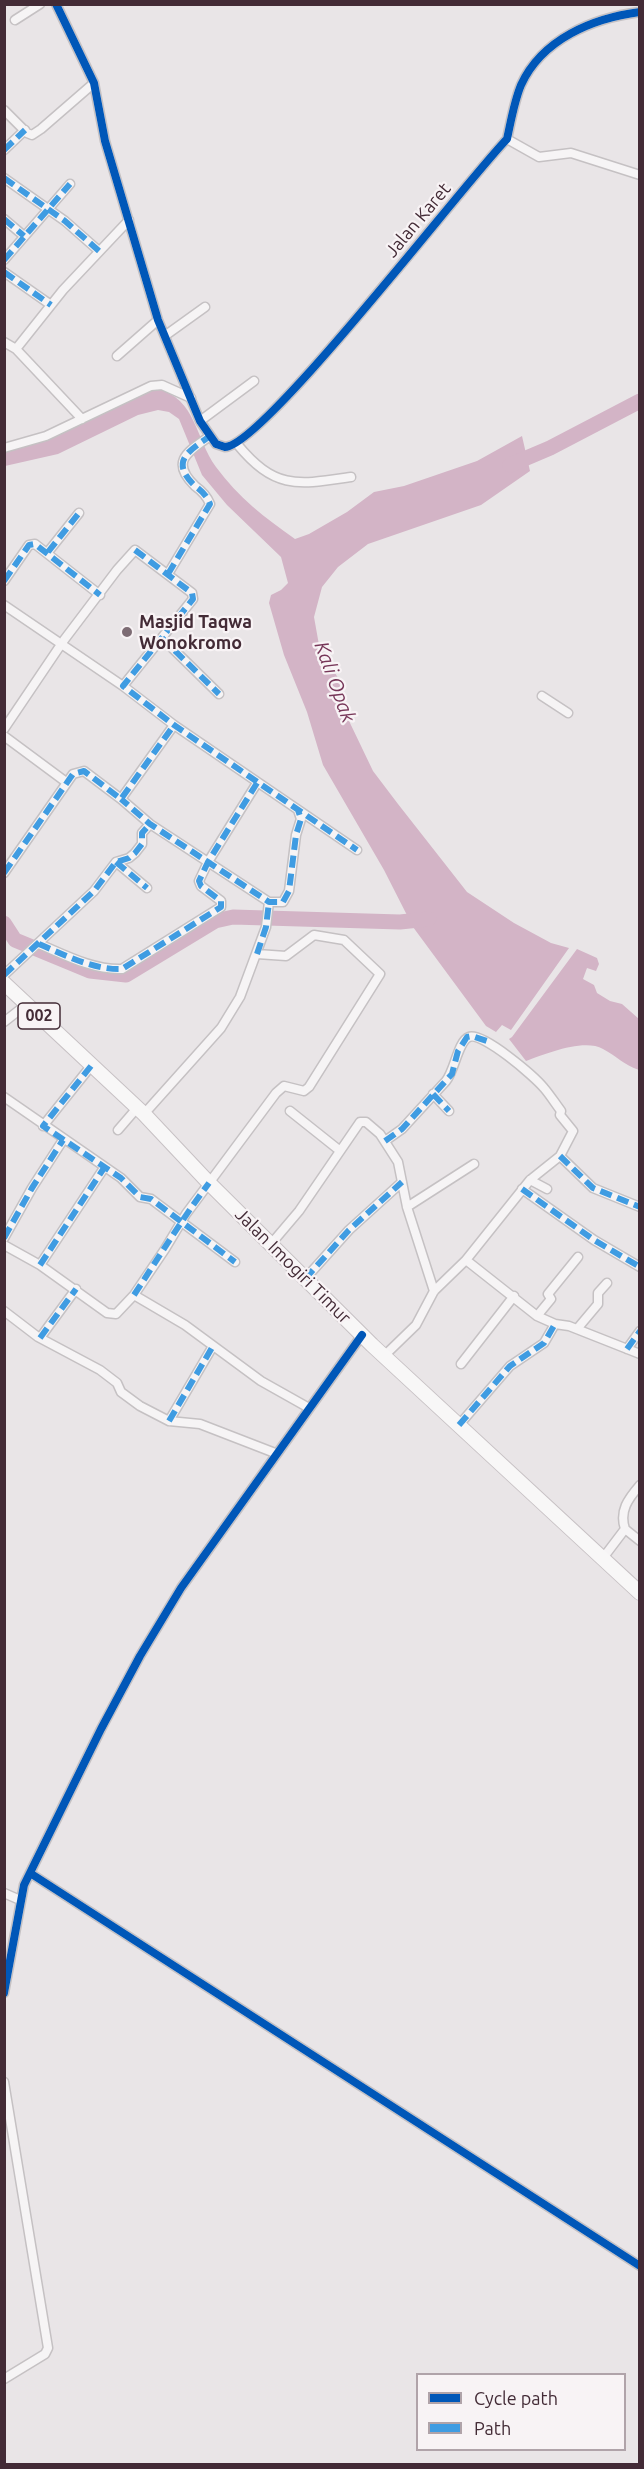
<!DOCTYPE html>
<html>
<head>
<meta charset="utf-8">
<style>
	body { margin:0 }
	#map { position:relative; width:644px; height:2469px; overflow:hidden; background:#e9e5e7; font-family:Ubuntu,sans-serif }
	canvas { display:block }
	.frame { position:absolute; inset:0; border:6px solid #432b36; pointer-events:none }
	.legend { position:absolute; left:416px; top:2373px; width:210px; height:78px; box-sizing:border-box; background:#f8f3f5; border:2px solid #b0a3a9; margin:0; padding:8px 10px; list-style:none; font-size:18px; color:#432b36 }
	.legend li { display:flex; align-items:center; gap:12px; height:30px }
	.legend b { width:30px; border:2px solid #b0a3a9 }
</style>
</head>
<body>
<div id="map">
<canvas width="644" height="2469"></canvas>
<div class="frame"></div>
<ul class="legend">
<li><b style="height:8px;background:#0057b8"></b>Cycle path</li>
<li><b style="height:8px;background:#3f9ce2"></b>Path</li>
</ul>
</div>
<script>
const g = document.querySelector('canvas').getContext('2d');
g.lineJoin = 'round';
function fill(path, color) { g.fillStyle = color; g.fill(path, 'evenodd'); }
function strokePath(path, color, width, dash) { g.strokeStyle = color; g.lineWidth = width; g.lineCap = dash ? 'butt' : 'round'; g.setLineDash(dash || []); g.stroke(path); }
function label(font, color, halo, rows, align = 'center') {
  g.font = font + ' Ubuntu,sans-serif'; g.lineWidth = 4.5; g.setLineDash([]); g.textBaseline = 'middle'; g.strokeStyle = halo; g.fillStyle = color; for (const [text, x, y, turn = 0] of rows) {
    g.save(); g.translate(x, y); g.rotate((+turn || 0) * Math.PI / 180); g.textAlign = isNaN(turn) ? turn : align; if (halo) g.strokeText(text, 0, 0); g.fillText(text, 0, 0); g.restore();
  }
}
const water = new Path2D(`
	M 157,388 C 197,400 195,438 216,467 C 238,497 265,518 295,539 L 309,534 L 347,512 L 374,492 L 404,486 L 477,461 L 522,436 L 530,471 L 481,505 L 368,544 L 338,567 L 322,587 L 314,617 L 319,645 L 338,678 L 350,723 L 373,771 L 398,804 L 467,892 L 514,923 L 551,943 L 569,948 L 511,1030 L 502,1025 L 496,1032 L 486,1026 L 413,927 L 384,870 L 323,765 L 307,712 L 284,655 L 269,603 L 271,595 L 281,590 L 288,583 L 281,557 L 227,505 L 202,475 L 179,419 L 169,412 L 158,410 L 138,415 L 58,454 L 5,466 L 4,446 L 49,439 L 111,407 Z
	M 577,949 L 597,958 L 599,964 L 596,971 L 587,968 L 583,979 L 594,985 L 597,993 L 610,1001 L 622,1004 L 639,1019 L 639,1070 C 622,1064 618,1057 603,1049 C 584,1038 545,1054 526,1061 L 509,1039 L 512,1037 Z`);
const river = new Path2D(`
	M 510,465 L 550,448 L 640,401
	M 4,923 L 15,940 L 90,971 L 126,975 L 215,921 L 233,917 L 400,922 L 429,919`);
const minor = new Path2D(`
	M 56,4 L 94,83 L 105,141 L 158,320 L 200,421 L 216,444 L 225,447 C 263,446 465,182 507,139 C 511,121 514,102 521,85 C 542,39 593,18 640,12
	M 15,20 L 40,4
	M 4,110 L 27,133 L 32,135 L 41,129 L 94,83
	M 507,139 L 539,157 L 571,153 L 640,175
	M 4,150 L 25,130
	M 4,178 L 65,221 L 99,251
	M 4,219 L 24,236
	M 4,260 L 70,184
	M 4,272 L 51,305
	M 166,335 L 205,307
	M 4,342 L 16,349 L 82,419
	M 16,349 L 63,290 L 129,220
	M 117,356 L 158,320
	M 200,421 L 254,381
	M 237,444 C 275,490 297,485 351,477
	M 4,448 L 46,436 L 151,386 L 162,385 L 191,398
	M 48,552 L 79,513
	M 168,574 L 210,504 C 207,496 202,491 195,486 C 169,461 189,451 210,436
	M 4,581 L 29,545 L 35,544 L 100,595
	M 4,605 L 123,686 L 174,725 L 357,850
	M 162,638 L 219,694
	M 542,696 L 568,713
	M 4,729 L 64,640 L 117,570 L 135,550 L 192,593 L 193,599 L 123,686
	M 4,736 L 66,782
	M 257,783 L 208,862 L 269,902 L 283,902 L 289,891 L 296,835 L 301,819 L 298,810
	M 116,862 L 147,888
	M 4,873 L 73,774 L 84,771 L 121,799 L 174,725
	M 39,944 C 65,955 93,970 122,969 L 221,907 L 221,901 L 201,886 L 199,881 L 208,862 L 150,824 L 121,799
	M 4,975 L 94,891 L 116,862 L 129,858 L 135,853 L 142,844 L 142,833 L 150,824
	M 4,1022 L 27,1004
	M 433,1094 L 449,1111
	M 4,1097 L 121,1178 L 140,1197 L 151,1199 L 235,1262
	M 290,1111 L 339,1150
	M 144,1114 L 221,1028 L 240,997 L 266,927 L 269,902
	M 43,1126 L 91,1066
	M 118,1130 L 137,1108
	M 560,1156 L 593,1188 L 640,1207
	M 530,1180 L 547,1189
	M 522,1189 L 594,1240 L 640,1267
	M 407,1207 L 474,1164
	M 4,1238 L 32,1188 L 63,1140
	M 271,1244 L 299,1211 L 360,1122 L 366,1122 L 380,1134 L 398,1162 L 407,1207 L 434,1291
	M 4,1245 L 40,1265 L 107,1313 L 116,1314 L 134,1295 L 165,1249 L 186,1214 L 276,1093 L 284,1086 L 304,1091 L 309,1087 L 380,974 L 344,940 L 314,935 L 286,956 L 257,954
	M 466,1260 L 537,1316 L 555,1324 L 569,1326 L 640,1354
	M 40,1265 L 104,1168
	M 305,1279 L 349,1230 L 402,1182
	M 134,1295 L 185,1325 L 261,1381 L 309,1408
	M 4,1311 L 38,1337 L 100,1370 L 117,1383 L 121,1392 L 140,1406 L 169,1421 L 200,1424 L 275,1453
	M 537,1316 L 551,1299 L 548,1294 L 578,1257
	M 577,1329 L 598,1304 L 598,1293 L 607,1283
	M 40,1338 L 76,1289
	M 627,1349 L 640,1331
	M 384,1356 L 416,1325 L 434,1291 L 466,1260 L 530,1180 L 560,1156 L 573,1131 L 560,1115 L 561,1111 C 555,1103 550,1095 544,1088 C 535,1077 482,1031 469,1037 C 458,1041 455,1070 446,1081 L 402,1129 L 385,1141
	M 461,1364 L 514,1296
	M 169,1421 L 213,1346
	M 459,1425 L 510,1366 L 544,1343 L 555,1324
	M 625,1529 C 619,1511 628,1499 640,1485
	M 603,1558 L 625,1529 L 640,1541
	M 30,1873 L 640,2266
	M 4,1893 L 20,1900
	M 4,1993 L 24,1885 L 101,1729 L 140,1656 L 181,1588 L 362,1335
	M 4,2082 L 48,2348 L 45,2354 L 4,2379`);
const primary = new Path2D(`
	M 4,983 L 144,1114 L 209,1183 L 372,1345 L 640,1593`);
const quiet = new Path2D(`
	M 4,150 L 25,130
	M 4,178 L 65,221 L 99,251
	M 4,219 L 24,236
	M 4,260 L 70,184
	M 4,272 L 51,305
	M 135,550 L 192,593 L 193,599 L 123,686 L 174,725 L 357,850
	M 48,552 L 79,513
	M 168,574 L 210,504 C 207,496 202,491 195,486 C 169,461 189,451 210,436
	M 4,581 L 29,545 L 35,544 L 100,595
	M 162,638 L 219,694
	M 257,783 L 208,862 L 269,902 L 283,902 L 289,891 L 296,835 L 301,819 L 298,810
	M 116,862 L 147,888
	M 4,873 L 73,774 L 84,771 L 121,799 L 174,725
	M 39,944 C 65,955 93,970 122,969 L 221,907 L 221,901 L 201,886 L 199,881 L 208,862 L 150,824 L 121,799
	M 257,954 L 266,927 L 269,902
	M 4,975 L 94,891 L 116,862 L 129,858 L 135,853 L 142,844 L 142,833 L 150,824
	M 91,1066 L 43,1126 L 121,1178 L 140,1197 L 151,1199 L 235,1262
	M 433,1094 L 449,1111
	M 385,1141 L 402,1129 L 452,1074 L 458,1051 L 467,1037 L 472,1036 L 490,1042
	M 560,1156 L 593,1188 L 640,1207
	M 522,1189 L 594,1240 L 640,1267
	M 4,1238 L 32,1188 L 63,1140
	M 40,1265 L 104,1168
	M 305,1279 L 349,1230 L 402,1182
	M 134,1295 C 159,1257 182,1219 209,1183
	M 40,1338 L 76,1289
	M 627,1349 L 640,1331
	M 169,1421 L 213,1346
	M 459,1425 L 510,1366 L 544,1343 L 555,1324`);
const cycleway = new Path2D(`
	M 56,4 L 94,83 L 105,141 L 158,320 L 200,421 L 216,444 L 225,447 C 263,446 465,182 507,139 C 511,121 514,102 521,85 C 542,39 593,18 640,12
	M 30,1873 L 640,2266
	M 4,1993 L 24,1885 L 101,1729 L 140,1656 L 181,1588 L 362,1335`);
const markers = [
	[127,632,6,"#7d6c74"]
];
const shields = [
	[39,1016,42]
];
const shieldNames = [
	["002",39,1016]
];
const streetNames = [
	["Jalan Karet",418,220,-50],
	["Jalan Imogiri Timur",293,1266,45]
];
const poiNames = [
	["Masjid Taqwa",139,622],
	["Wonokromo",139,643]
];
const waterNames = [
	["Kali Opak",335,682,70]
];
fill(water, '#d3b4c6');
strokePath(river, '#d3b4c6', 15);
strokePath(minor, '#c5c1c3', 11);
strokePath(primary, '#c7c1c4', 16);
strokePath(minor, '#f6f4f5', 8);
strokePath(primary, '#f8f7f7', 14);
strokePath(quiet, '#3f9ce2', 6, [12, 6]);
strokePath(cycleway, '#0057b8', 8);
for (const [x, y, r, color] of markers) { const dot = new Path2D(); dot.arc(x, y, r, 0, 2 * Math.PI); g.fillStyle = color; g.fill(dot); strokePath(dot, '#f8f3f5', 2); }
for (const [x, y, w] of shields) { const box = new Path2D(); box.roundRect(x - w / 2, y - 13, w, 26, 4.5); g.fillStyle = '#f8f3f5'; g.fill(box); strokePath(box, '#432b36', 1.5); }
label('bold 16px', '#432b36', null, shieldNames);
label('18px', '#432b36', '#f8f3f5', streetNames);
label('bold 18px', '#432b36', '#f8f3f5', poiNames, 'left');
label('italic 20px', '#763658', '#f8f3f5', waterNames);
</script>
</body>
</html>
